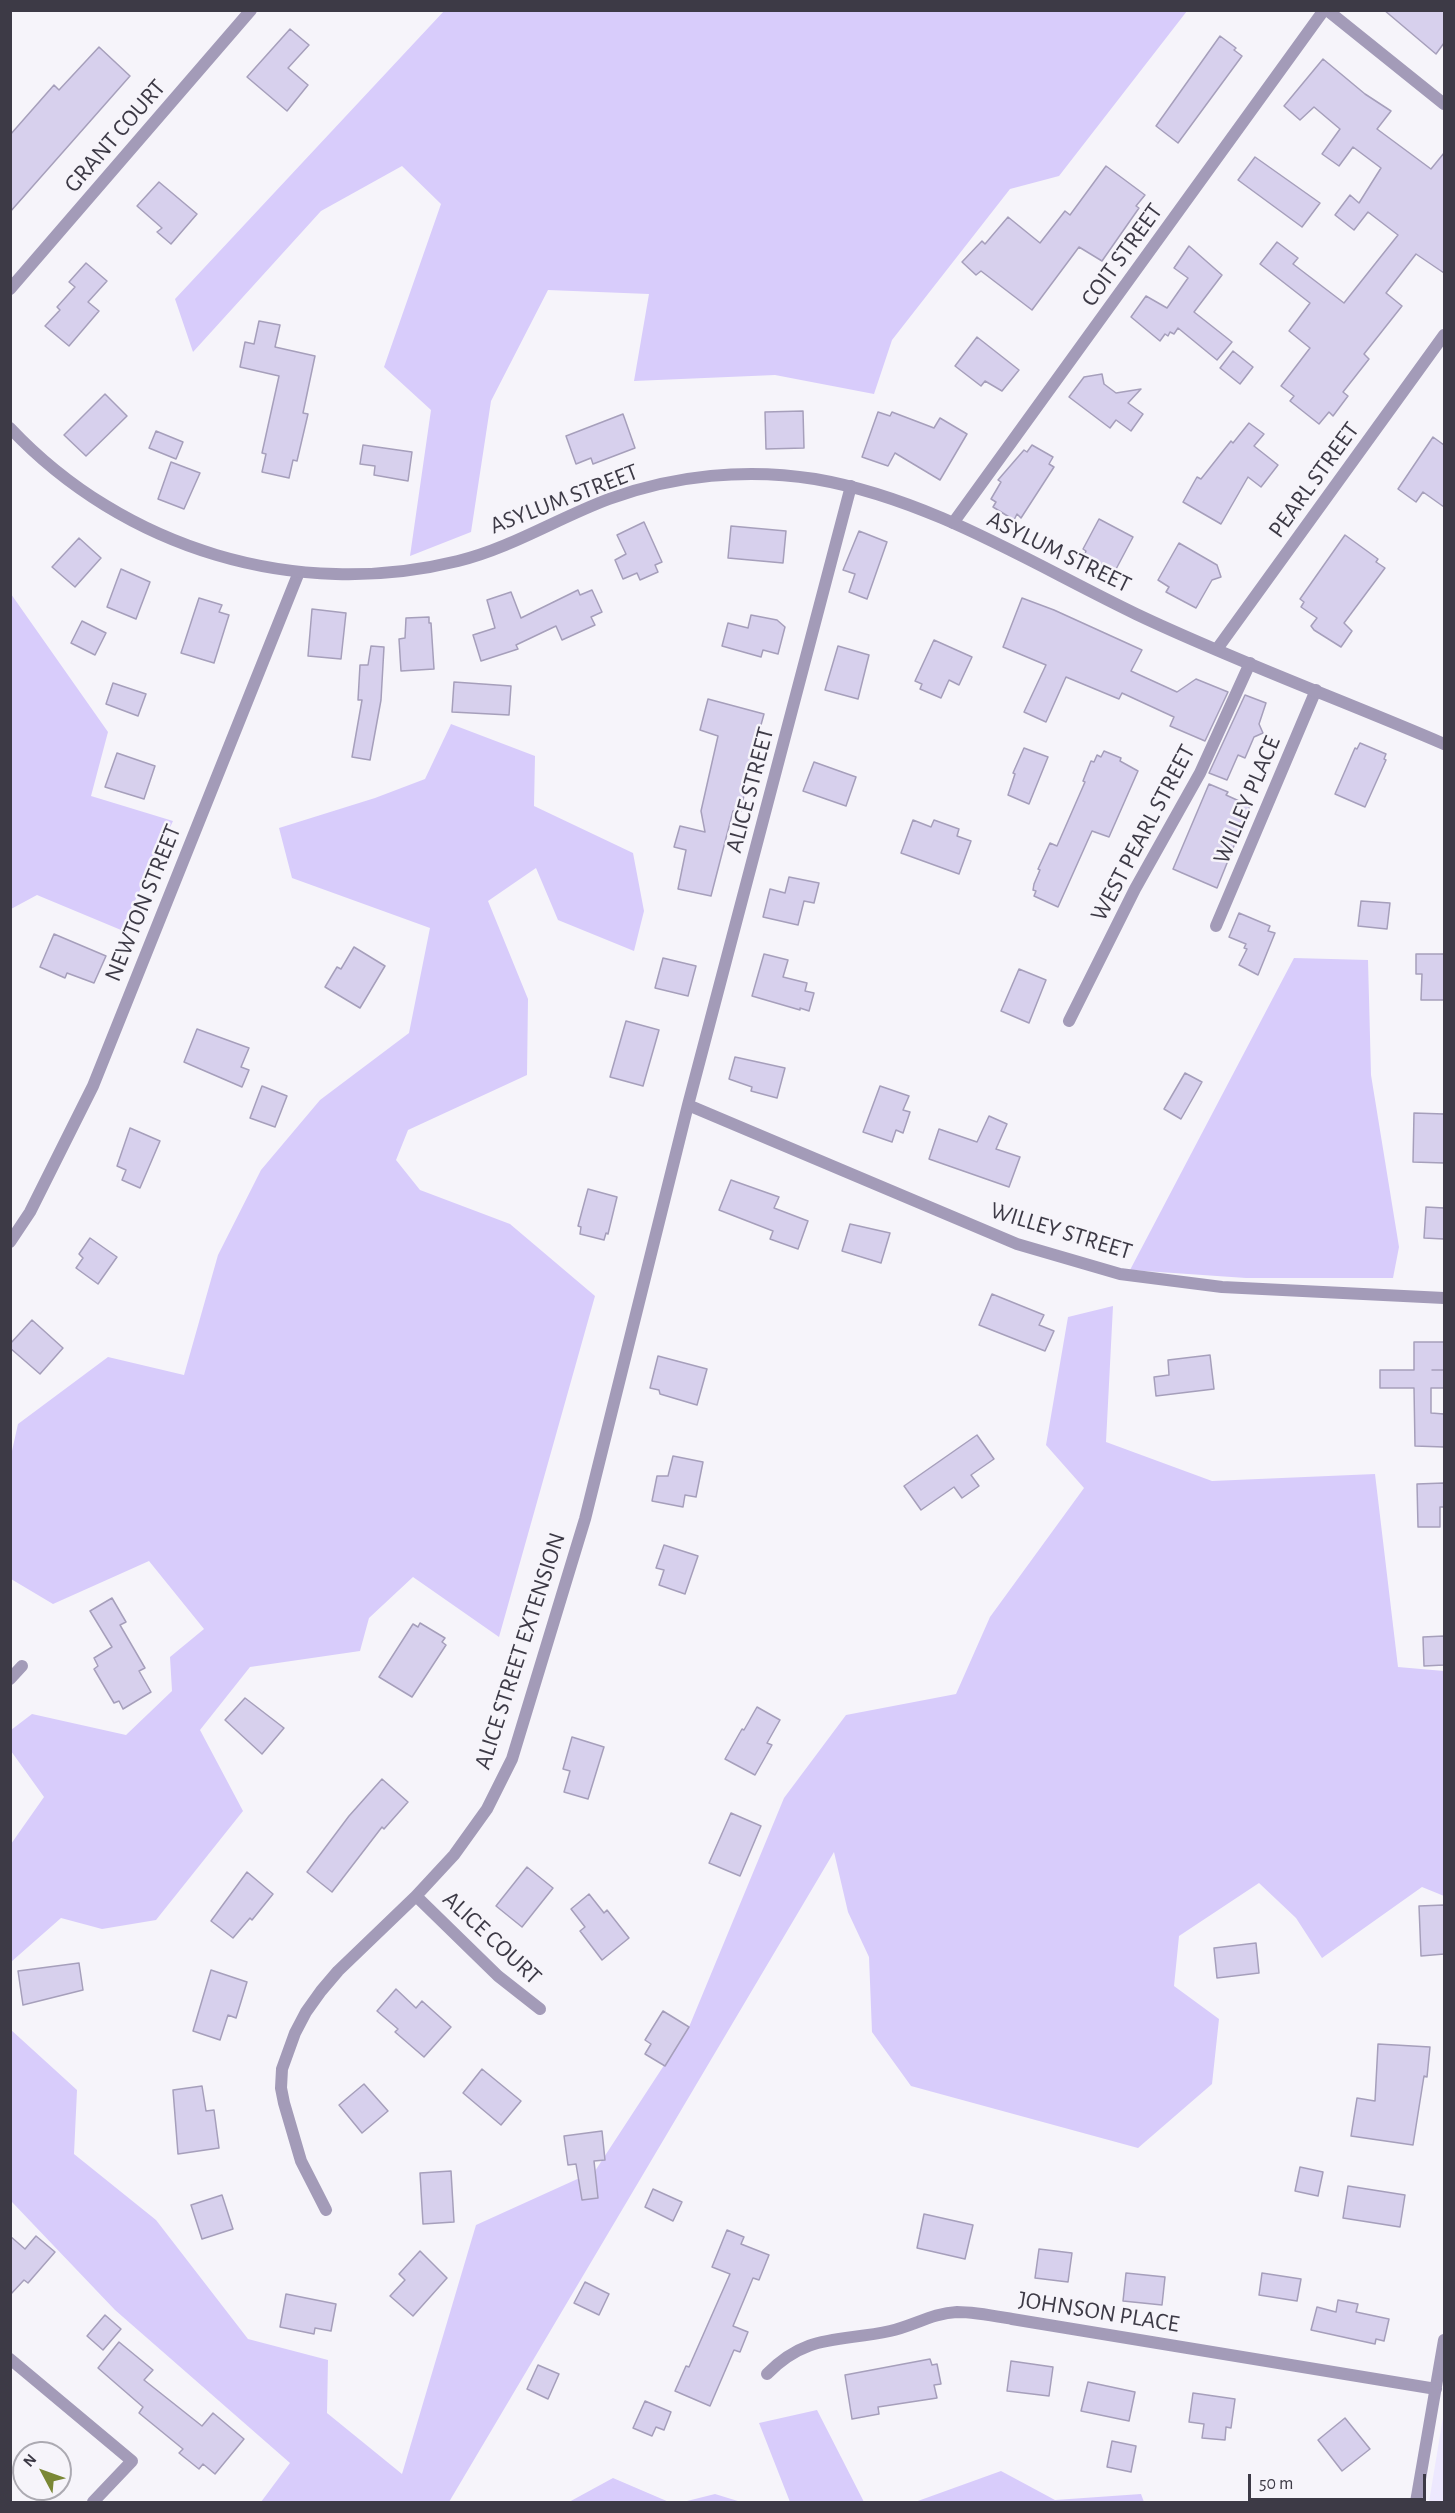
<!DOCTYPE html>
<html>
<head>
<meta charset="utf-8">
<style>
	body { margin:0 }
	#map { position:relative; width:1455px; height:2513px; overflow:hidden; background:#f6f4fa; font-family:"Alegreya Sans",sans-serif }
	canvas { display:block }
	.frame { position:absolute; inset:0; border:12px solid #3d3a46; pointer-events:none }
	.north { position:absolute; left:12px; top:2441px; width:60px; height:60px; box-sizing:border-box; background:#f6f4fa; border:2px solid #acaab2; border-radius:50%; rotate:311deg; font-size:16px; font-weight:700; line-height:24px; text-align:center; color:#3d3a46 }
	.north::after { content:''; display:block; margin:auto; width:21px; height:27px; background:#7a8735; clip-path:polygon(50% 0,100% 100%,50% 72%,0 100%) }
	.scale { position:absolute; left:1248px; top:2474px; width:178px; height:27px; box-sizing:border-box; border:3px solid #3d3a46; border-top:0; padding-left:8px; font-size:18px; line-height:21px; white-space:nowrap; color:#3d3a46; -webkit-text-stroke:4px #f6f4fa; paint-order:stroke }
</style>
</head>
<body>
<div id="map">
<canvas width="1455" height="2513"></canvas>
<div class="frame"></div>
<div class="north">N</div>
<div class="scale">50 m</div>
</div>
<script>
const g = document.querySelector('canvas').getContext('2d');
g.lineJoin = 'round';
function fill(path, color) { g.fillStyle = color; g.fill(path, 'evenodd'); }
function strokePath(path, color, width, dash) { g.strokeStyle = color; g.lineWidth = width; g.lineCap = dash ? 'butt' : 'round'; g.setLineDash(dash || []); g.stroke(path); }
function label(font, color, halo, rows, align = 'center') {
  g.font = font + ' "Alegreya Sans",sans-serif'; g.lineWidth = 5; g.setLineDash([]); g.textBaseline = 'middle'; g.strokeStyle = halo; g.fillStyle = color; for (const [text, x, y, turn = 0] of rows) {
    g.save(); g.translate(x, y); g.rotate((+turn || 0) * Math.PI / 180); g.textAlign = isNaN(turn) ? turn : align; if (halo) g.strokeText(text, 0, 0); g.fillText(text, 0, 0); g.restore();
  }
}
const built = new Path2D(`
	M 1444,2411 L 1444,2502 L 1429,2502 Z`);
const green = new Path2D(`
	M 444,11 L 444,10 L 1187,11 L 1059,176 L 1010,189 L 892,340 L 874,394 L 775,375 L 634,381 L 649,294 L 548,290 L 491,401 L 471,532 L 410,556 L 431,410 L 384,367 L 441,204 L 402,166 L 321,211 L 193,352 L 175,299 Z
	M 11,594 L 108,732 L 91,796 L 173,821 L 121,930 L 37,895 L 11,909 Z
	M 451,724 L 535,756 L 534,806 L 633,853 L 644,911 L 634,951 L 558,920 L 536,868 L 488,901 L 528,999 L 527,1075 L 408,1130 L 396,1160 L 420,1190 L 510,1224 L 595,1296 L 499,1637 L 413,1577 L 369,1618 L 360,1651 L 250,1667 L 200,1730 L 243,1811 L 156,1920 L 102,1929 L 61,1918 L 11,1962 L 11,1844 L 44,1797 L 11,1751 L 11,1730 L 32,1714 L 126,1735 L 172,1691 L 170,1657 L 204,1629 L 149,1561 L 53,1604 L 11,1579 L 10,1460 L 18,1424 L 108,1357 L 184,1375 L 218,1255 L 261,1170 L 320,1100 L 409,1033 L 430,928 L 292,878 L 279,828 L 375,798 L 425,779 Z
	M 1294,958 L 1368,960 L 1371,1075 L 1399,1247 L 1393,1278 L 1246,1278 L 1130,1270 Z
	M 1113,1306 L 1106,1442 L 1212,1481 L 1375,1474 L 1398,1667 L 1444,1671 L 1444,1896 L 1422,1887 L 1322,1958 L 1296,1918 L 1259,1883 L 1179,1936 L 1174,1986 L 1219,2019 L 1212,2084 L 1138,2148 L 911,2086 L 872,2032 L 869,1957 L 848,1912 L 834,1852 L 449,2502 L 261,2502 L 290,2463 L 115,2310 L 12,2202 L 10,2029 L 77,2090 L 74,2154 L 156,2220 L 248,2339 L 328,2360 L 327,2413 L 402,2474 L 476,2225 L 595,2171 L 689,2027 L 784,1798 L 846,1715 L 956,1694 L 990,1617 L 1084,1488 L 1046,1445 L 1068,1317 Z
	M 817,2410 L 864,2502 L 790,2502 L 759,2423 Z
	M 1001,2471 L 1055,2500 L 1141,2494 L 1144,2502 L 915,2502 Z
	M 613,2478 L 669,2502 L 569,2502 Z
	M 715,2494 L 741,2502 L 683,2502 Z`);
const building = new Path2D(`
	M 1384,10 L 1444,10 L 1444,43 L 1436,54 Z
	M 290,29 L 309,45 L 288,68 L 308,85 L 287,111 L 247,77 Z
	M 1220,36 L 1236,48 L 1234,50 L 1242,56 L 1178,143 L 1156,126 Z
	M 99,47 L 130,76 L 10,212 L 10,135 L 54,85 L 59,90 Z
	M 1323,59 L 1365,94 L 1391,111 L 1377,129 L 1431,169 L 1444,153 L 1444,273 L 1416,254 L 1386,293 L 1402,306 L 1364,354 L 1369,359 L 1343,392 L 1348,396 L 1333,416 L 1329,412 L 1319,424 L 1290,401 L 1294,396 L 1281,386 L 1310,348 L 1289,331 L 1310,303 L 1260,264 L 1277,242 L 1298,258 L 1293,264 L 1344,303 L 1398,235 L 1368,212 L 1354,230 L 1335,215 L 1350,195 L 1359,203 L 1381,168 L 1353,147 L 1339,166 L 1322,154 L 1340,129 L 1314,107 L 1300,120 L 1284,106 Z
	M 1255,157 L 1320,203 L 1302,227 L 1238,180 Z
	M 1106,166 L 1145,195 L 1136,206 L 1139,208 L 1102,261 L 1079,247 L 1032,310 L 981,271 L 976,275 L 962,262 L 982,241 L 985,244 L 1008,217 L 1040,243 L 1065,211 L 1070,215 Z
	M 159,182 L 197,214 L 171,244 L 157,232 L 162,228 L 137,206 Z
	M 1189,246 L 1222,275 L 1194,312 L 1232,342 L 1217,360 L 1178,328 L 1174,334 L 1170,332 L 1168,336 L 1165,334 L 1160,341 L 1131,317 L 1146,296 L 1167,308 L 1188,278 L 1174,268 Z
	M 86,263 L 107,281 L 88,302 L 99,311 L 69,346 L 45,326 L 60,310 L 57,307 L 75,287 L 69,282 Z
	M 259,321 L 280,325 L 275,347 L 315,356 L 303,413 L 308,414 L 297,461 L 293,460 L 289,478 L 262,472 L 266,454 L 262,453 L 279,376 L 240,367 L 245,342 L 254,344 Z
	M 977,337 L 1019,370 L 1002,391 L 985,381 L 981,386 L 955,366 Z
	M 1233,351 L 1253,367 L 1240,384 L 1220,368 Z
	M 1102,374 L 1104,384 L 1116,393 L 1141,389 L 1128,403 L 1143,414 L 1131,431 L 1116,420 L 1110,428 L 1069,397 L 1084,377 Z
	M 105,394 L 127,416 L 86,456 L 64,435 Z
	M 803,411 L 804,448 L 766,449 L 765,412 Z
	M 878,412 L 890,416 L 892,412 L 934,428 L 940,418 L 967,434 L 940,480 L 895,453 L 888,466 L 862,457 Z
	M 623,414 L 635,448 L 593,464 L 591,458 L 576,464 L 566,436 Z
	M 1249,423 L 1264,434 L 1254,446 L 1278,465 L 1261,487 L 1248,477 L 1221,524 L 1183,502 L 1197,477 L 1201,479 L 1231,441 L 1233,443 Z
	M 156,431 L 183,442 L 176,459 L 149,448 Z
	M 1433,437 L 1444,445 L 1444,507 L 1423,492 L 1416,502 L 1398,489 Z
	M 363,445 L 412,452 L 408,481 L 374,475 L 375,466 L 360,464 Z
	M 1032,445 L 1053,457 L 1049,464 L 1054,467 L 1021,518 L 1017,514 L 1014,520 L 993,507 L 996,502 L 991,499 L 1001,482 L 998,480 L 1024,450 L 1027,452 Z
	M 171,462 L 200,473 L 184,509 L 158,499 Z
	M 1099,519 L 1133,537 L 1115,571 L 1084,556 L 1086,551 L 1083,549 Z
	M 644,522 L 662,562 L 655,565 L 658,572 L 640,580 L 637,573 L 623,579 L 615,560 L 626,554 L 617,535 Z
	M 731,526 L 786,531 L 783,563 L 728,558 Z
	M 859,531 L 887,542 L 867,599 L 849,592 L 855,574 L 843,570 Z
	M 1345,535 L 1378,559 L 1376,562 L 1385,568 L 1344,623 L 1352,631 L 1341,647 L 1314,630 L 1311,626 L 1317,618 L 1301,607 L 1304,602 L 1300,599 Z
	M 79,538 L 101,558 L 75,587 L 52,567 Z
	M 1179,543 L 1217,565 L 1221,577 L 1212,580 L 1196,608 L 1166,592 L 1169,587 L 1158,580 Z
	M 121,569 L 150,582 L 136,619 L 107,607 Z
	M 578,590 L 580,595 L 592,590 L 602,612 L 591,617 L 595,625 L 562,640 L 556,626 L 516,645 L 518,649 L 481,661 L 473,635 L 495,628 L 487,600 L 511,592 L 521,618 Z
	M 199,598 L 222,605 L 219,612 L 229,615 L 214,663 L 181,653 Z
	M 1022,598 L 1054,610 L 1142,650 L 1131,671 L 1177,692 L 1196,679 L 1228,692 L 1205,741 L 1170,726 L 1174,717 L 1122,693 L 1119,699 L 1066,677 L 1046,722 L 1024,712 L 1046,665 L 1003,647 Z
	M 312,609 L 346,613 L 341,659 L 308,656 Z
	M 751,615 L 777,620 L 785,627 L 778,654 L 763,650 L 761,657 L 722,646 L 728,623 L 748,628 Z
	M 429,617 L 429,623 L 431,623 L 434,669 L 401,671 L 399,639 L 405,638 L 406,618 Z
	M 82,621 L 106,633 L 95,655 L 71,643 Z
	M 934,640 L 972,657 L 959,685 L 949,680 L 941,698 L 920,689 L 922,684 L 915,681 Z
	M 371,646 L 384,647 L 381,700 L 370,760 L 352,757 L 362,700 L 358,700 L 360,665 L 368,665 Z
	M 838,646 L 869,655 L 858,699 L 825,690 Z
	M 454,682 L 511,686 L 509,715 L 452,712 Z
	M 113,683 L 146,694 L 138,716 L 106,704 Z
	M 1245,695 L 1266,703 L 1259,724 L 1263,733 L 1254,737 L 1245,758 L 1238,755 L 1227,780 L 1209,773 Z
	M 708,699 L 764,714 L 749,768 L 741,811 L 733,811 L 711,896 L 678,889 L 686,850 L 674,847 L 680,826 L 705,832 L 701,811 L 718,736 L 700,730 Z
	M 1360,743 L 1386,754 L 1384,759 L 1386,760 L 1365,807 L 1335,794 L 1355,748 L 1357,749 Z
	M 1024,748 L 1048,757 L 1029,804 L 1008,795 L 1015,774 L 1013,773 Z
	M 1104,751 L 1121,758 L 1120,761 L 1138,771 L 1109,837 L 1092,831 L 1058,907 L 1034,896 L 1036,891 L 1033,890 L 1034,884 L 1040,870 L 1038,869 L 1050,843 L 1057,846 L 1085,782 L 1083,781 L 1091,761 L 1094,762 L 1097,755 L 1101,757 Z
	M 117,753 L 155,766 L 144,799 L 105,787 Z
	M 814,762 L 856,777 L 846,806 L 803,791 Z
	M 1209,784 L 1228,792 L 1226,795 L 1250,806 L 1217,888 L 1173,869 Z
	M 913,820 L 931,827 L 934,820 L 959,829 L 957,836 L 971,841 L 959,874 L 901,853 Z
	M 789,877 L 819,883 L 814,903 L 804,901 L 798,925 L 763,917 L 770,889 L 785,893 Z
	M 1361,901 L 1390,903 L 1387,929 L 1358,926 Z
	M 1239,913 L 1270,926 L 1268,931 L 1275,933 L 1258,975 L 1239,965 L 1247,949 L 1244,948 L 1246,944 L 1229,937 Z
	M 54,934 L 106,956 L 94,983 L 67,973 L 65,978 L 40,967 Z
	M 354,947 L 385,966 L 360,1008 L 325,987 L 337,967 L 341,969 Z
	M 764,954 L 788,960 L 783,977 L 807,983 L 805,991 L 814,993 L 809,1011 L 800,1008 L 800,1010 L 752,996 Z
	M 1416,954 L 1444,954 L 1444,1000 L 1421,1000 L 1422,974 L 1416,974 Z
	M 663,958 L 696,966 L 688,996 L 655,988 Z
	M 1019,969 L 1046,980 L 1029,1023 L 1001,1011 Z
	M 626,1021 L 659,1030 L 643,1086 L 610,1077 Z
	M 197,1029 L 249,1048 L 241,1067 L 249,1070 L 242,1087 L 184,1062 Z
	M 735,1057 L 785,1068 L 777,1098 L 751,1091 L 752,1087 L 729,1079 Z
	M 1185,1073 L 1202,1082 L 1181,1119 L 1164,1109 Z
	M 262,1086 L 287,1096 L 275,1127 L 250,1118 Z
	M 880,1086 L 909,1096 L 903,1110 L 910,1112 L 903,1133 L 896,1130 L 892,1142 L 863,1132 Z
	M 1414,1113 L 1444,1114 L 1444,1163 L 1413,1162 Z
	M 989,1116 L 1007,1124 L 996,1149 L 1020,1157 L 1009,1187 L 929,1159 L 939,1129 L 977,1142 Z
	M 130,1128 L 160,1141 L 140,1188 L 122,1180 L 126,1170 L 117,1166 Z
	M 731,1180 L 779,1197 L 774,1208 L 808,1221 L 798,1249 L 770,1239 L 773,1231 L 719,1210 Z
	M 588,1189 L 617,1197 L 608,1234 L 606,1233 L 604,1240 L 580,1234 L 581,1227 L 578,1226 Z
	M 1426,1207 L 1444,1208 L 1444,1239 L 1424,1238 Z
	M 850,1224 L 890,1233 L 881,1263 L 842,1251 Z
	M 90,1238 L 117,1257 L 98,1284 L 76,1268 L 83,1258 L 79,1254 Z
	M 992,1294 L 1044,1315 L 1039,1325 L 1054,1331 L 1045,1351 L 979,1325 Z
	M 32,1320 L 63,1348 L 40,1374 L 10,1348 L 10,1344 Z
	M 1414,1342 L 1444,1342 L 1444,1370 L 1432,1370 L 1444,1370 L 1444,1388 L 1431,1388 L 1431,1413 L 1444,1414 L 1444,1447 L 1415,1446 L 1414,1388 L 1380,1388 L 1380,1370 L 1414,1370 Z
	M 1210,1355 L 1214,1389 L 1156,1396 L 1154,1377 L 1169,1375 L 1168,1360 Z
	M 658,1356 L 707,1369 L 697,1405 L 660,1394 L 659,1390 L 650,1388 Z
	M 977,1435 L 994,1459 L 971,1475 L 979,1486 L 962,1498 L 954,1487 L 921,1510 L 904,1486 Z
	M 673,1456 L 703,1462 L 696,1497 L 685,1495 L 683,1507 L 652,1501 L 657,1476 L 668,1476 Z
	M 1444,1483 L 1444,1507 L 1440,1507 L 1440,1527 L 1418,1527 L 1417,1484 Z
	M 664,1545 L 698,1556 L 685,1594 L 659,1585 L 664,1570 L 656,1568 Z
	M 112,1598 L 126,1622 L 120,1625 L 145,1668 L 139,1671 L 151,1692 L 123,1709 L 119,1701 L 114,1703 L 94,1669 L 98,1666 L 94,1658 L 112,1647 L 90,1611 Z
	M 420,1623 L 445,1638 L 442,1642 L 446,1645 L 412,1697 L 379,1677 L 413,1624 L 418,1627 Z
	M 1444,1636 L 1444,1665 L 1424,1666 L 1423,1637 Z
	M 245,1698 L 284,1728 L 262,1754 L 225,1720 Z
	M 757,1707 L 780,1720 L 767,1743 L 772,1745 L 755,1775 L 725,1759 L 742,1729 L 744,1730 Z
	M 572,1737 L 604,1747 L 588,1799 L 564,1792 L 570,1771 L 563,1769 Z
	M 382,1779 L 408,1802 L 384,1829 L 382,1827 L 332,1892 L 307,1872 L 349,1816 Z
	M 731,1813 L 761,1826 L 740,1876 L 709,1863 Z
	M 527,1867 L 553,1888 L 522,1927 L 496,1906 Z
	M 247,1872 L 273,1894 L 252,1920 L 250,1918 L 233,1938 L 211,1921 Z
	M 589,1894 L 604,1913 L 607,1910 L 629,1938 L 602,1960 L 580,1931 L 585,1927 L 571,1909 Z
	M 1444,1905 L 1444,1954 L 1421,1956 L 1419,1906 Z
	M 1256,1943 L 1259,1973 L 1217,1978 L 1214,1948 Z
	M 79,1963 L 83,1990 L 23,2005 L 18,1971 Z
	M 211,1970 L 247,1982 L 236,2018 L 228,2015 L 220,2040 L 193,2031 Z
	M 396,1989 L 416,2008 L 422,2001 L 451,2027 L 424,2057 L 395,2032 L 398,2029 L 377,2011 Z
	M 663,2011 L 689,2027 L 665,2066 L 645,2054 L 651,2044 L 645,2040 Z
	M 1378,2044 L 1430,2047 L 1427,2077 L 1424,2076 L 1413,2145 L 1351,2136 L 1357,2098 L 1375,2101 Z
	M 482,2069 L 521,2101 L 501,2125 L 463,2093 Z
	M 364,2084 L 388,2111 L 362,2133 L 339,2105 Z
	M 202,2086 L 206,2111 L 214,2110 L 219,2148 L 178,2154 L 173,2090 Z
	M 602,2131 L 605,2160 L 594,2161 L 598,2198 L 582,2200 L 576,2164 L 568,2165 L 564,2136 Z
	M 1300,2167 L 1323,2172 L 1318,2196 L 1295,2191 Z
	M 451,2171 L 454,2222 L 423,2224 L 420,2173 Z
	M 1348,2186 L 1405,2195 L 1400,2227 L 1343,2218 Z
	M 653,2189 L 682,2202 L 673,2221 L 645,2207 Z
	M 222,2195 L 233,2229 L 202,2239 L 191,2205 Z
	M 924,2214 L 973,2225 L 965,2259 L 917,2248 Z
	M 727,2230 L 744,2237 L 741,2244 L 769,2255 L 759,2280 L 753,2278 L 733,2326 L 748,2332 L 740,2352 L 734,2350 L 710,2406 L 675,2391 L 686,2366 L 689,2367 L 730,2274 L 712,2267 Z
	M 10,2236 L 25,2249 L 36,2236 L 55,2252 L 28,2283 L 24,2280 L 10,2295 Z
	M 1039,2249 L 1072,2253 L 1068,2282 L 1035,2278 Z
	M 420,2251 L 447,2278 L 413,2316 L 390,2296 L 405,2280 L 399,2274 Z
	M 1126,2273 L 1165,2277 L 1162,2305 L 1123,2301 Z
	M 1262,2273 L 1301,2279 L 1297,2301 L 1259,2295 Z
	M 585,2282 L 609,2294 L 599,2315 L 574,2303 Z
	M 286,2294 L 336,2304 L 331,2331 L 315,2328 L 314,2334 L 280,2327 Z
	M 1338,2300 L 1358,2304 L 1356,2312 L 1389,2319 L 1384,2341 L 1376,2339 L 1375,2344 L 1311,2330 L 1317,2307 L 1336,2312 Z
	M 105,2315 L 121,2329 L 103,2350 L 87,2336 Z
	M 119,2342 L 153,2370 L 144,2380 L 202,2426 L 213,2413 L 244,2439 L 215,2474 L 203,2464 L 199,2469 L 179,2453 L 183,2449 L 139,2413 L 143,2407 L 98,2368 Z
	M 930,2359 L 932,2365 L 937,2364 L 941,2384 L 934,2385 L 937,2398 L 878,2407 L 879,2414 L 852,2419 L 845,2375 Z
	M 1011,2361 L 1053,2367 L 1049,2396 L 1007,2391 Z
	M 538,2365 L 559,2374 L 548,2399 L 527,2389 Z
	M 1088,2382 L 1135,2392 L 1129,2421 L 1081,2411 Z
	M 1193,2393 L 1235,2399 L 1231,2428 L 1226,2427 L 1225,2440 L 1202,2438 L 1204,2424 L 1189,2422 Z
	M 645,2401 L 671,2412 L 664,2430 L 656,2427 L 652,2436 L 633,2428 Z
	M 1345,2418 L 1370,2449 L 1342,2471 L 1318,2440 Z
	M 1112,2441 L 1136,2446 L 1131,2472 L 1107,2467 Z`);
const minor = new Path2D(`
	M 1327,10 L 1444,104
	M 10,289 L 251,10
	M 953,523 L 1324,10
	M 1217,649 L 1444,335
	M 1216,926 L 1316,690
	M 1069,1021 L 1135,889 L 1200,773 L 1250,663
	M 688,1105 L 1017,1244 L 1120,1274 L 1222,1287 L 1444,1298
	M 10,1242 L 30,1212 L 93,1086 L 299,572
	M 10,1679 L 22,1666
	M 416,1896 L 498,1976 L 540,2009
	M 326,2210 L 301,2161 L 284,2103 L 281,2088 L 282,2069 L 295,2033 L 306,2012 L 321,1991 L 338,1971 L 416,1896 L 454,1855 L 487,1809 L 512,1759 L 585,1519 L 688,1105 L 851,486
	M 10,2359 L 132,2461 L 93,2502
	M 767,2374 C 807,2333 840,2342 890,2331 C 913,2326 933,2313 957,2312 C 975,2312 995,2316 1012,2319 L 1436,2389
	M 1416,2502 L 1444,2340`);
const tertiary = new Path2D(`
	M 10,428 C 124,549 296,601 458,561 C 511,548 558,518 609,499 C 674,475 747,468 815,479 C 931,499 1032,564 1136,614 C 1237,662 1342,700 1444,744`);
const streetNames = [
	["GRANT COURT",115,136,-49],
	["COIT STREET",1122,255,-54],
	["PEARL STREET",1314,480,-54],
	["ASYLUM STREET",564,499,-21],
	["ASYLUM STREET",1059,552,26],
	["ALICE STREET",750,790,-75],
	["WILLEY PLACE",1247,800,-67],
	["WEST PEARL STREET",1143,833,-62],
	["NEWTON STREET",143,903,-68],
	["WILLEY STREET",1061,1231,17],
	["ALICE STREET EXTENSION",520,1651,-72],
	["ALICE COURT",492,1938,43],
	["JOHNSON PLACE",1099,2312,9]
];
fill(built, '#ede8fe');
fill(green, '#d8ccfb');
fill(building, '#d7d0ed');
strokePath(building, '#a69fbb', 1.5);
strokePath(minor, '#a39bb8', 12);
strokePath(tertiary, '#a39bb8', 12);
label('24px', '#3d3a46', '#f6f4fa', streetNames);
</script>
</body>
</html>
